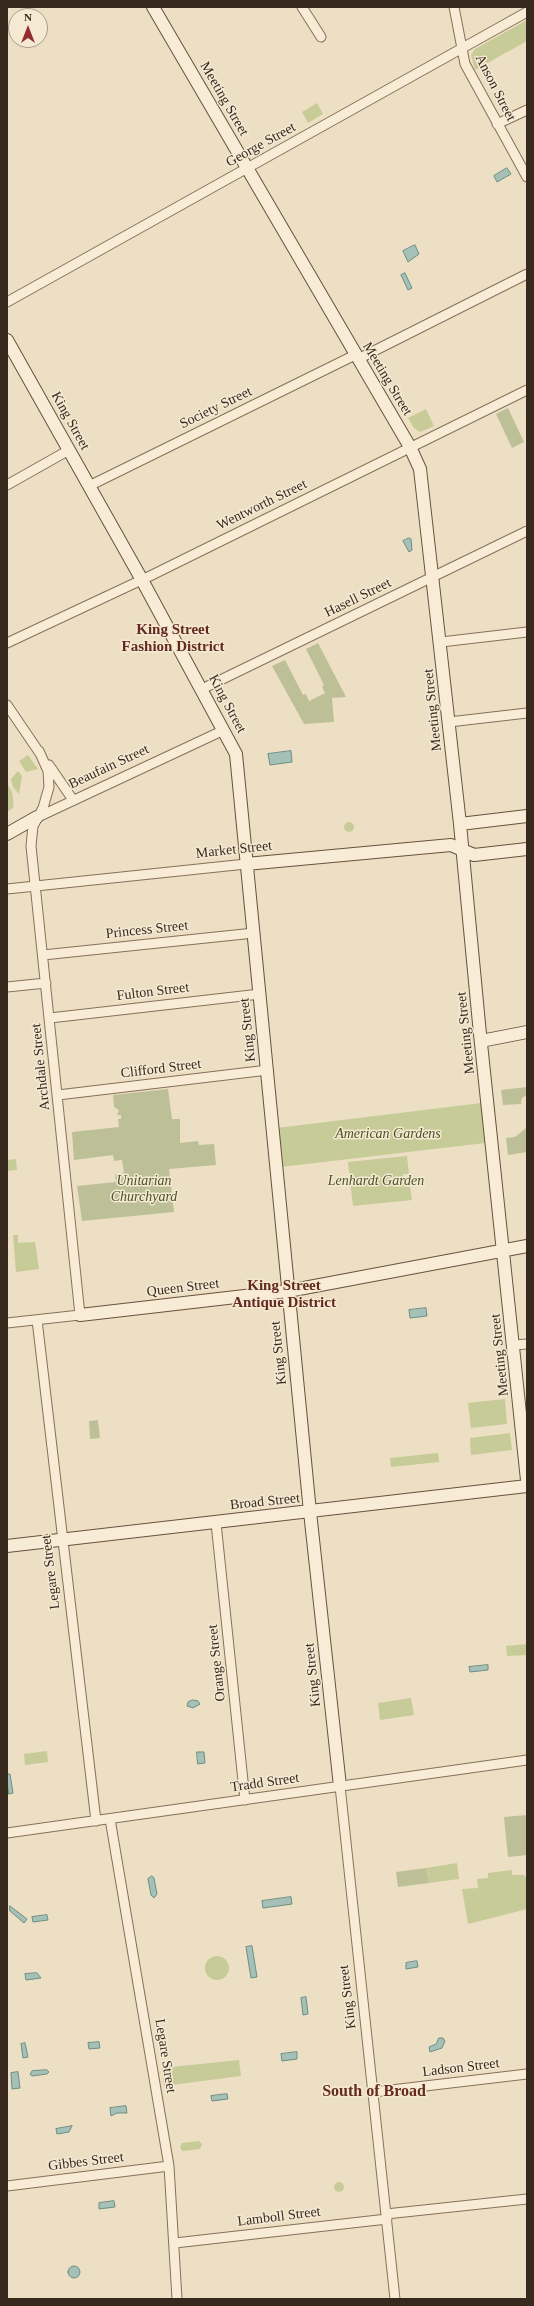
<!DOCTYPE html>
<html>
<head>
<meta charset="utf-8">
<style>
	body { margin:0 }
	#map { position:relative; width:534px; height:2306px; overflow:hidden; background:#eddfc3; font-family:"Times New Roman",serif }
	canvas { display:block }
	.frame { position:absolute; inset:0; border:8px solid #37291e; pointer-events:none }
	.north { position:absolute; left:8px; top:8px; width:40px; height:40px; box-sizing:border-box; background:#f5e9d3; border:1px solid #a99c8b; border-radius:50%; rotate:0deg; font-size:11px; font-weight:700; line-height:16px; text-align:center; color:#37291e }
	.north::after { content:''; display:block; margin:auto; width:14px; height:18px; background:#952c31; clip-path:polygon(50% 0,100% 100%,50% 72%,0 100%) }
</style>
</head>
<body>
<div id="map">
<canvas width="534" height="2306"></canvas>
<div class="frame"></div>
<div class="north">N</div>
</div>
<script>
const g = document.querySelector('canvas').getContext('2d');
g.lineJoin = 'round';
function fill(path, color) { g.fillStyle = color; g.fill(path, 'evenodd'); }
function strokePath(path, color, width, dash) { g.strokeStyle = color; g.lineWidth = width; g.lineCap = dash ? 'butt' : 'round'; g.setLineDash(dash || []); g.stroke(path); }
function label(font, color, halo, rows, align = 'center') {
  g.font = font + ' "Times New Roman",serif'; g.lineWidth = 3; g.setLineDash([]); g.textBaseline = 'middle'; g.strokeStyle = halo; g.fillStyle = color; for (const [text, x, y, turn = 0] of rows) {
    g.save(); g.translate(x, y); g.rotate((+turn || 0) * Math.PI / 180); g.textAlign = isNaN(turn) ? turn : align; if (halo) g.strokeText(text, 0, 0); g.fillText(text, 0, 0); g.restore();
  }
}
const green = new Path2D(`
	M 527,20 L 527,41 L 475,70 L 471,55 L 475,49 Z
	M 317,103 L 323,114 L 308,123 L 302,112 Z
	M 426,409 L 434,426 L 420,432 L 414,428 L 408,418 Z
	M 28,755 L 38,769 L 26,772 L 19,761 Z
	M 18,771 L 22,776 L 19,794 L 13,787 L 11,779 Z
	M 7,784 C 13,791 14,799 13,808 L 7,812 Z
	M344 827a5 5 0 1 1 10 0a5 5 0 1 1-10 0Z
	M 481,1103 L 485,1143 L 281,1167 L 277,1128 Z
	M 407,1156 L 409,1174 L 403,1174 L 404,1187 L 410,1186 L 412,1200 L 353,1206 L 348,1162 Z
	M 16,1159 L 17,1170 L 7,1171 L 7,1160 Z
	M 13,1235 L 18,1235 L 18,1243 L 35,1242 L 39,1269 L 16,1272 Z
	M 505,1399 L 507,1424 L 471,1428 L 468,1403 Z
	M 510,1433 L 512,1450 L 471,1455 L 470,1438 Z
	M 438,1453 L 439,1462 L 391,1467 L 390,1458 Z
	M 527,1644 L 527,1655 L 507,1656 L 506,1646 Z
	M 411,1698 L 414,1715 L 380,1720 L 378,1703 Z
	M 47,1751 L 48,1762 L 25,1765 L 24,1754 Z
	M 457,1863 L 459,1879 L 429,1883 L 426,1868 Z
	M 512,1870 L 512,1875 L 524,1875 L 527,1879 L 527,1909 L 468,1924 L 462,1889 L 478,1888 L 477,1879 L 488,1878 L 488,1873 Z
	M205 1968a12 12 0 1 1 24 0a12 12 0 1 1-24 0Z
	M 239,2060 L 241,2076 L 164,2086 L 162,2068 Z
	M 199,2141 L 202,2144 L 200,2149 L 183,2151 L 180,2148 L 182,2143 Z
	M334 2187a5 5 0 1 1 10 0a5 5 0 1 1-10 0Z`);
const cemetery = new Path2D(`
	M 508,408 L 524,442 L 512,448 L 496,414 Z
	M 318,643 L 346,697 L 332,698 L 334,722 L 304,724 L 272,666 L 285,660 L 303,695 L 306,694 L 309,701 L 325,693 L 322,687 L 324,685 L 306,649 Z
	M 527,1087 L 527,1095 L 522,1098 L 521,1104 L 503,1105 L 501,1090 Z
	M 168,1089 L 172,1119 L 180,1119 L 180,1143 L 198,1141 L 199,1145 L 214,1144 L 216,1165 L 169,1169 L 174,1212 L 82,1221 L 77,1186 L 116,1182 L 115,1173 L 118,1176 L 124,1172 L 122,1160 L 114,1161 L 113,1155 L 74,1160 L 72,1132 L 119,1127 L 118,1119 L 121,1119 L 121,1115 L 117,1115 L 119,1110 L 114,1107 L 113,1095 Z
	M 526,1128 L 527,1152 L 508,1155 L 506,1138 L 515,1137 Z
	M 98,1420 L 100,1438 L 90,1439 L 89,1421 Z
	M 527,1815 L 527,1855 L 508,1857 L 504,1817 Z
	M 426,1868 L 429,1883 L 398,1887 L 396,1872 Z`);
const water = new Path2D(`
	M 507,168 L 511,174 L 497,182 L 494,176 Z
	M 415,245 L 419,254 L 408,262 L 403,251 Z
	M 405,273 L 412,288 L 408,290 L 401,275 Z
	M 409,538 L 411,539 L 412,550 L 409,552 L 403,541 Z
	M 291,751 L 292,762 L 270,765 L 268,754 Z
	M 426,1308 L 427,1316 L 410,1318 L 409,1310 Z
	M 488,1665 L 488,1670 L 470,1672 L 469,1667 Z
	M 193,1700 L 198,1701 L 200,1704 L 193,1708 L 187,1706 L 188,1702 Z
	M 197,1752 L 204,1752 L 205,1763 L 198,1764 Z
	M 7,1774 L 10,1774 L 13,1793 L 9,1794 Z
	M 152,1876 L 154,1878 L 157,1894 L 154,1898 L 151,1895 L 148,1879 Z
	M 291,1897 L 292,1904 L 263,1908 L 262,1901 Z
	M 10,1906 L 27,1919 L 24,1923 L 10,1911 Z
	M 47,1915 L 48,1920 L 33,1922 L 32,1917 Z
	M 252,1946 L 257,1977 L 251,1978 L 246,1947 Z
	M 417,1961 L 418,1967 L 406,1969 L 406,1963 Z
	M 37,1973 L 41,1978 L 26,1980 L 25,1974 Z
	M 306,1997 L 308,2014 L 303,2015 L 301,1998 Z
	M 439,2038 L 443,2038 L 445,2041 L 442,2048 L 430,2052 L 429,2047 L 436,2044 Z
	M 99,2042 L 100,2048 L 89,2049 L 88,2043 Z
	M 25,2043 L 28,2057 L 23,2058 L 21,2044 Z
	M 297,2052 L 297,2059 L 282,2061 L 281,2054 Z
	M 47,2070 L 49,2072 L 47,2074 L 32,2076 L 30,2074 L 32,2071 Z
	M 18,2072 L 20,2088 L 12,2089 L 11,2073 Z
	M 227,2094 L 228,2099 L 212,2101 L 211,2096 Z
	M 126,2106 L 127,2113 L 117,2113 L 111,2116 L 110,2108 Z
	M 72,2126 L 69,2132 L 57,2134 L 56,2129 Z
	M 114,2201 L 115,2207 L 99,2209 L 99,2203 Z
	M68 2272a6 6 0 1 1 12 0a6 6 0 1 1-12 0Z`);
const street = new Path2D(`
	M 302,7 L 321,37
	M 454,7 L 465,64 L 527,177
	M 497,124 L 527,110
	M 7,302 L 527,12
	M 358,359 L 527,274
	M 7,485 L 69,450
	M 89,486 L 355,355
	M 441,642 L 527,632
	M 7,643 L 150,576 L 527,390
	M 202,689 L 527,531
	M 7,705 L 41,755
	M 449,722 L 527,713
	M 49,765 L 73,800
	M 38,817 L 224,730
	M 7,889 L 246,864
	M 43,955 L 254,933
	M 7,987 L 46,983
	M 50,1018 L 260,994
	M 58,1095 L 268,1070
	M 37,1320 L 96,1821
	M 7,1323 L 80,1315 L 31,846 L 33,826 L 43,808 L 49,787 L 48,771 L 39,751
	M 514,1345 L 527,1344
	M 216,1523 L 245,1800
	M 340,1786 L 395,2299
	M 110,1819 L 169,2166 L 177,2299
	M 7,1833 L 527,1760
	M 374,2092 L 527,2074
	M 7,2186 L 169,2166
	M 386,2214 L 527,2199
	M 175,2243 L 387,2219`);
const secondary = new Path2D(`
	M 153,7 L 410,447 L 420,469 L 460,824 L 480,1034 L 527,1480
	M 7,340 L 142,580 L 236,754 L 310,1512 L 340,1786
	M 460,824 L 527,816
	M 7,834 L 37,817
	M 246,864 L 451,845 L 474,855 L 527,849
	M 481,1041 L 527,1032
	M 80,1315 L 288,1291 L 527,1246
	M 7,1546 L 527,1486`);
const streetNames = [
	["Anson Street",495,88,63],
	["Meeting Street",224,99,60],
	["George Street",261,145,-29],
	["Meeting Street",387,379,59],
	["Society Street",216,408,-26],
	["King Street",70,421,61],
	["Wentworth Street",262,505,-26],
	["Hasell Street",358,598,-26],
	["King Street",227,704,62],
	["Meeting Street",433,710,-96],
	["Beaufain Street",109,767,-25],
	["Market Street",234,850,-6],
	["Princess Street",147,930,-6],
	["Fulton Street",153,992,-7],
	["King Street",248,1030,-96],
	["Meeting Street",466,1033,-96],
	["Archdale Street",41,1067,-96],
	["Clifford Street",161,1069,-7],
	["Queen Street",183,1288,-7],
	["King Street",279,1353,-96],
	["Meeting Street",500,1355,-96],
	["Broad Street",265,1502,-6],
	["Legare Street",51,1572,-97],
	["Orange Street",217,1663,-96],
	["King Street",313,1675,-96],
	["Tradd Street",265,1783,-8],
	["King Street",348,1997,-97],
	["Legare Street",165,2056,81],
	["Ladson Street",461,2068,-7],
	["Gibbes Street",86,2162,-7],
	["Lamboll Street",279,2217,-7]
];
const parkNames = [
	["American Gardens",388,1134],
	["Unitarian",144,1181],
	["Churchyard",144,1197],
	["Lenhardt Garden",376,1181]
];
const neighbourhoodNames = [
	["King Street",173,630],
	["Fashion District",173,647],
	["King Street",284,1286],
	["Antique District",284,1303]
];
const quarterNames = [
	["South of Broad",374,2092]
];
fill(green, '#c7cb97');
fill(cemetery, '#bdc096');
fill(water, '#a5c0b7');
strokePath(water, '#6c8e84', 1);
strokePath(street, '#87705a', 11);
strokePath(secondary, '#69513e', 14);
strokePath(street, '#f8ecd6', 9);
strokePath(secondary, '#f8ecd6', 12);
label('14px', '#37291e', '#f5e9d3', streetNames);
label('italic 14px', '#4a5325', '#f5e9d3', parkNames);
label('bold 15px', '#632a1f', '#f5e9d3', neighbourhoodNames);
label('bold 16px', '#632a1f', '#f5e9d3', quarterNames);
</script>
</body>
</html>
